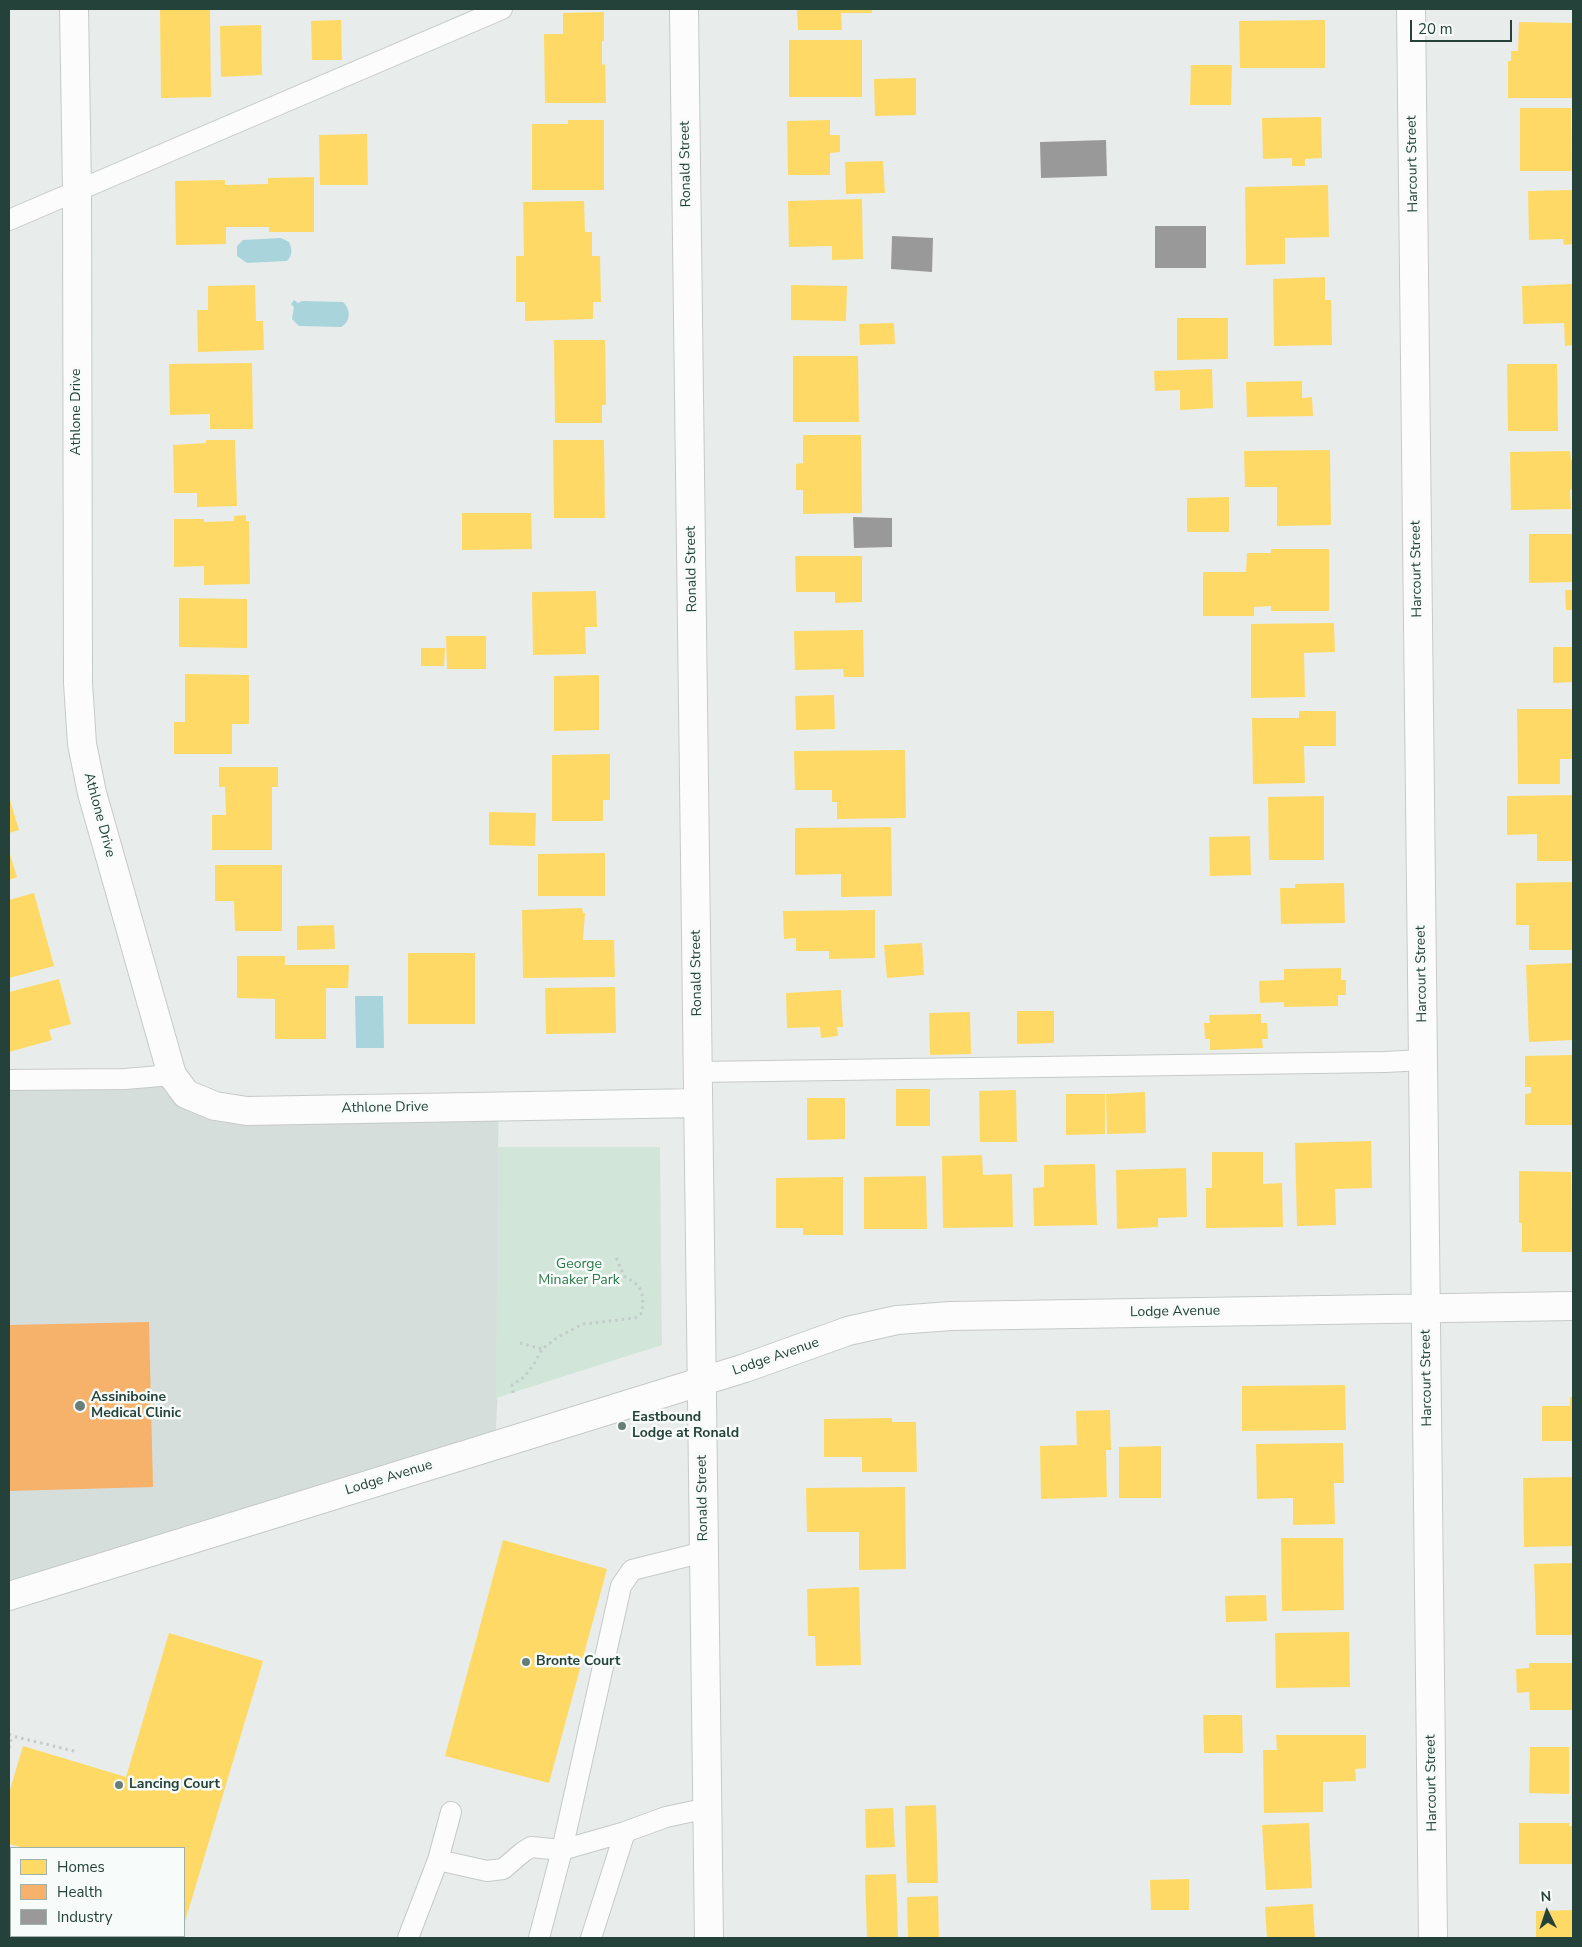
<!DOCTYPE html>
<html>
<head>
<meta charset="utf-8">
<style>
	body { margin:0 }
	#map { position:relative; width:1582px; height:1947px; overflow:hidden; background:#e8edeb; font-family:"Nunito Sans",sans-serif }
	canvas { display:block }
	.frame { position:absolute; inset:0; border:10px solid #24423a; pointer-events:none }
	.legend { position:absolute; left:10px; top:1847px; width:175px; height:90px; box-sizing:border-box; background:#f7fbf9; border:1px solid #a3b1ad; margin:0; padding:6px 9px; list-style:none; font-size:15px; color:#24423a }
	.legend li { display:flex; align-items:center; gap:10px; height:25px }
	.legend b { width:25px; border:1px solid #a3b1ad }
	.north { position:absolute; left:1522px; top:1887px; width:50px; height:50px; -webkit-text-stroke:4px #f7fbf9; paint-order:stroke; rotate:356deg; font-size:14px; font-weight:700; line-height:20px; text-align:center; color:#24423a }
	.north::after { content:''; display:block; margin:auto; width:18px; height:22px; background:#24423a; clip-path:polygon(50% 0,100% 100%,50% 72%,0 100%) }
	.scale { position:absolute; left:1410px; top:20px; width:102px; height:22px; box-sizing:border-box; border:2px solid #24423a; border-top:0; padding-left:6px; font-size:15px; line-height:18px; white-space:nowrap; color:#24423a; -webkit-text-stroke:4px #f7fbf9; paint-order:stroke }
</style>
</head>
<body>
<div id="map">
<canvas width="1582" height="1947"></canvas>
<div class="frame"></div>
<ul class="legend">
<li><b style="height:14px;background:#ffd966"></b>Homes</li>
<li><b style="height:14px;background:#f6b26b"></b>Health</li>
<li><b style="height:14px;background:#999"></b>Industry</li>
</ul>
<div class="north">N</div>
<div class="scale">20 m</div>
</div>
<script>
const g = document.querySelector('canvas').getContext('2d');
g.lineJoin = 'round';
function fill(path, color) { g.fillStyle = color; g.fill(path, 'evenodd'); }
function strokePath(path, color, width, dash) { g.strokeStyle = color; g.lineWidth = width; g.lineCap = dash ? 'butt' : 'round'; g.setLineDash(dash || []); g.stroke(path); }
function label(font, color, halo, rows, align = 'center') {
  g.font = font + ' "Nunito Sans",sans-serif'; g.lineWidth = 5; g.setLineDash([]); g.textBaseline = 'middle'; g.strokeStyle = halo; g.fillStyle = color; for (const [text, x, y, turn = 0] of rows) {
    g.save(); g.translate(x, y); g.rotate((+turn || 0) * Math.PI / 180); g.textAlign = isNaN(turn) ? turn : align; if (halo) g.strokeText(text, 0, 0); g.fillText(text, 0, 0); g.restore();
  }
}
const built = new Path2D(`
	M 125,1079 L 220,1096 L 499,1100 L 498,1147 L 498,1388 L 495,1446 L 9,1596 L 9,1080 Z`);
const green = new Path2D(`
	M 498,1147 L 660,1147 L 662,1345 L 496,1398 Z`);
const water = new Path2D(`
	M 281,238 L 289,242 C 292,249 293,255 287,261 L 247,263 L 237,256 L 237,246 L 243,240 Z
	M 294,300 L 298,303 L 302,301 L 343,302 C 351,309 351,322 341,327 L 299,326 L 292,319 L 294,307 L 291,304 Z
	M 355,996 L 383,996 L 384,1048 L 356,1048 Z`);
const homes = new Path2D(`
	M 160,9 L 210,9 L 211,97 L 161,98 Z
	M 797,9 L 872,9 L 872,13 L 841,13 L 842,30 L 798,30 Z
	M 604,12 L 604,41 L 602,41 L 602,65 L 605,64 L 606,103 L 545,103 L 544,34 L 563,34 L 563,13 Z
	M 341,20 L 342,60 L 312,60 L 311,21 Z
	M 1325,20 L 1325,68 L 1240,68 L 1239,21 Z
	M 1519,22 L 1573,23 L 1573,98 L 1508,98 L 1508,61 L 1511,61 L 1511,51 L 1518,51 Z
	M 261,25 L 262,75 L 221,77 L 220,26 Z
	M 789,40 L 862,40 L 862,97 L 789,97 Z
	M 1191,65 L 1232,65 L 1231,105 L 1190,105 Z
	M 916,78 L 916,115 L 875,116 L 874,79 Z
	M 1520,108 L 1571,108 L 1572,171 L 1520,171 Z
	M 1321,117 L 1322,158 L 1305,159 L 1305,166 L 1292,166 L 1292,158 L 1263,159 L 1262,118 Z
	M 568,120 L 604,120 L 604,190 L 532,190 L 532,124 L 568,124 Z
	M 830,120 L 830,135 L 840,135 L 840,152 L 830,153 L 830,175 L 788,175 L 787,121 Z
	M 367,134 L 368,185 L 320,185 L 319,135 Z
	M 883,161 L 885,193 L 846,194 L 845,162 Z
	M 314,177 L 314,232 L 269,232 L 269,227 L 226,227 L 226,244 L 176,245 L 175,181 L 225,180 L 225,185 L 268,184 L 268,178 Z
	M 1328,185 L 1329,237 L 1285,238 L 1285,264 L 1246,265 L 1245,187 Z
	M 1573,190 L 1573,244 L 1564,245 L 1563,239 L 1529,240 L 1528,191 Z
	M 862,199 L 863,259 L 832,260 L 832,246 L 789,247 L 788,201 Z
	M 584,201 L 585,232 L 592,232 L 592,256 L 600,256 L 601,302 L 593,302 L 593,319 L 525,321 L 525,302 L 516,302 L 516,256 L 524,256 L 523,202 Z
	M 1325,277 L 1325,300 L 1331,300 L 1332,345 L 1274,346 L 1273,279 Z
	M 1573,284 L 1573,345 L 1565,346 L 1564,323 L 1523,324 L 1522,286 Z
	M 255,285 L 256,321 L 263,321 L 264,350 L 198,352 L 197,310 L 208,310 L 208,286 Z
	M 791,285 L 847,286 L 846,321 L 791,320 Z
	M 1177,318 L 1228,318 L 1228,359 L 1177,360 Z
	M 894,323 L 895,344 L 860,345 L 859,324 Z
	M 554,340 L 605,340 L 606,405 L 602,405 L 602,423 L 555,423 Z
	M 793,356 L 858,356 L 859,422 L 793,422 Z
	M 252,363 L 253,429 L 210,429 L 210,414 L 170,415 L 169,364 Z
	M 1507,364 L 1557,364 L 1558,431 L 1508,431 Z
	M 1212,369 L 1213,408 L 1180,410 L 1180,390 L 1155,391 L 1154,371 Z
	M 1302,381 L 1302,398 L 1312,397 L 1313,416 L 1247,417 L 1246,382 Z
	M 803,435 L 861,435 L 862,513 L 803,514 L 803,490 L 796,490 L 796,464 L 803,463 Z
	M 206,440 L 235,440 L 237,506 L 197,507 L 197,493 L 174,493 L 173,445 L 206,443 Z
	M 553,440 L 604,440 L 605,518 L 554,518 Z
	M 1330,450 L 1331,525 L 1277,526 L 1277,487 L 1245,487 L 1244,451 Z
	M 1570,451 L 1571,460 L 1573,460 L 1573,490 L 1570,490 L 1571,509 L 1511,510 L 1510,452 Z
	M 1229,497 L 1229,532 L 1187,532 L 1187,498 Z
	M 462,513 L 531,513 L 532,549 L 462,550 Z
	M 246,515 L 246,521 L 249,521 L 250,584 L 204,585 L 204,566 L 174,567 L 174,519 L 204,519 L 204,522 L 234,521 L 234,516 Z
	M 1529,534 L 1573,534 L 1573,582 L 1529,583 Z
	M 1271,549 L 1329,549 L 1329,611 L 1271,611 L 1271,606 L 1254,607 L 1254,616 L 1203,616 L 1203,572 L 1246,572 L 1247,553 L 1271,553 Z
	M 795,556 L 862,556 L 862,602 L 835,603 L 835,592 L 796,592 Z
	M 1565,590 L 1573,590 L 1573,610 L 1566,610 Z
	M 596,591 L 597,627 L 585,627 L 586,654 L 533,655 L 532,592 Z
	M 179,598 L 247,599 L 247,648 L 179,647 Z
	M 1334,623 L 1335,652 L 1304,653 L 1305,697 L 1251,698 L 1251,624 Z
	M 863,630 L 864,677 L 844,677 L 843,669 L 795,670 L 794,631 Z
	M 446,636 L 486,636 L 486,669 L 447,669 Z
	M 1553,647 L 1573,647 L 1573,682 L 1553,683 Z
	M 421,648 L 445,648 L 444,666 L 421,666 Z
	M 185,674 L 249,675 L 249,724 L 232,724 L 232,754 L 174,754 L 174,722 L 185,722 Z
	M 599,675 L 599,730 L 554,731 L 554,676 Z
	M 834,695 L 835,729 L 796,730 L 795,696 Z
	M 1517,709 L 1573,709 L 1573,759 L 1560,759 L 1560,784 L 1518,784 Z
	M 1299,711 L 1336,711 L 1336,746 L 1304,746 L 1305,783 L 1253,784 L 1252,718 L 1299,718 Z
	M 905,750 L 906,818 L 837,819 L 837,802 L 832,802 L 832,790 L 795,790 L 794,751 Z
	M 610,754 L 610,800 L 603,800 L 603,821 L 552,821 L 552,755 Z
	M 219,767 L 278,767 L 278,787 L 272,787 L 272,850 L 212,850 L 212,815 L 226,815 L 225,787 L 219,787 Z
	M 1573,795 L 1573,861 L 1537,861 L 1537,834 L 1507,835 L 1507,796 Z
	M 1324,796 L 1324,860 L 1269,860 L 1268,797 Z
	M 9,797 L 19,830 L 9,833 Z
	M 489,812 L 536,813 L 535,846 L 489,845 Z
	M 891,827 L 892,896 L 841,897 L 841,874 L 795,875 L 795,828 Z
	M 1250,836 L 1251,875 L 1210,876 L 1209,837 Z
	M 9,851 L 17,877 L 9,880 Z
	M 605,853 L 605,896 L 538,896 L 538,854 Z
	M 215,865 L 282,865 L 282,931 L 235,931 L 234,901 L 215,901 Z
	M 1573,882 L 1573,950 L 1529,950 L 1529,925 L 1516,925 L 1516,883 Z
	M 1344,883 L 1345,923 L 1281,924 L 1280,888 L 1295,888 L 1295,884 Z
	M 34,893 L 54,966 L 9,978 L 9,900 Z
	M 582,908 L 583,913 L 585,913 L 583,940 L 614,940 L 615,977 L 523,978 L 522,910 Z
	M 875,910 L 875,958 L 829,959 L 829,951 L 796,951 L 796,938 L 784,939 L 783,911 Z
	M 334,925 L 335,949 L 297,950 L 297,926 Z
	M 922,943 L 924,975 L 887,978 L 884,945 Z
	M 408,953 L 475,953 L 475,1024 L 408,1024 Z
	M 237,956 L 285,956 L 285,965 L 349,965 L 348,988 L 326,988 L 326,1039 L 275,1039 L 275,999 L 237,998 Z
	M 1573,963 L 1573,1040 L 1529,1042 L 1526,965 Z
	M 1341,968 L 1341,980 L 1346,980 L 1346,995 L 1338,995 L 1338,1006 L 1284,1007 L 1284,1002 L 1260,1003 L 1259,981 L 1284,980 L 1284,969 Z
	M 59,979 L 71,1024 L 49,1030 L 52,1040 L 9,1052 L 9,992 Z
	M 615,987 L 616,1033 L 546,1034 L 545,988 Z
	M 841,990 L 843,1027 L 837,1027 L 838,1036 L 821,1038 L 820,1027 L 787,1028 L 786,993 Z
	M 1017,1011 L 1054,1011 L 1054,1043 L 1017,1044 Z
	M 970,1012 L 971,1054 L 930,1055 L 929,1013 Z
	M 1261,1014 L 1261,1023 L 1267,1023 L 1268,1039 L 1262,1039 L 1263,1048 L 1210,1050 L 1210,1039 L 1205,1039 L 1204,1023 L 1210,1023 L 1209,1015 Z
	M 1573,1055 L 1573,1125 L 1525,1125 L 1525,1094 L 1531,1093 L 1531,1087 L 1525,1087 L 1525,1056 Z
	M 896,1089 L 930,1089 L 930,1126 L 896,1126 Z
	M 1016,1090 L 1017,1142 L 980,1142 L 979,1091 Z
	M 1145,1092 L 1146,1133 L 1107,1134 L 1106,1094 Z
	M 1066,1094 L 1105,1094 L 1105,1134 L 1066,1135 Z
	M 807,1098 L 845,1098 L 845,1139 L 807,1140 Z
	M 1371,1141 L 1372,1188 L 1335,1189 L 1336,1225 L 1297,1226 L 1295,1143 Z
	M 1212,1152 L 1263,1152 L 1263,1184 L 1282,1183 L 1283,1227 L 1206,1228 L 1206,1188 L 1212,1188 Z
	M 982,1155 L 983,1175 L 1012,1174 L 1013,1227 L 943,1228 L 942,1156 Z
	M 1095,1164 L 1097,1225 L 1034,1226 L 1033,1188 L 1044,1187 L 1044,1165 Z
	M 1186,1168 L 1187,1217 L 1158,1218 L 1158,1227 L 1117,1229 L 1116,1170 Z
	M 1519,1171 L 1571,1172 L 1573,1252 L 1522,1252 L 1522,1223 L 1519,1223 Z
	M 926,1176 L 927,1229 L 864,1229 L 864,1177 Z
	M 843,1177 L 843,1235 L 803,1235 L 803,1228 L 776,1228 L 776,1178 Z
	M 1345,1385 L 1346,1430 L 1242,1431 L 1242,1386 Z
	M 1570,1397 L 1573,1397 L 1573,1441 L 1542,1441 L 1542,1406 L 1570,1406 Z
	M 1110,1410 L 1111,1450 L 1106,1450 L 1107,1497 L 1041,1499 L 1040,1446 L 1077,1445 L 1076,1411 Z
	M 892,1418 L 892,1422 L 916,1422 L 917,1472 L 862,1472 L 862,1457 L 824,1457 L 824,1419 Z
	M 1343,1443 L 1344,1483 L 1334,1483 L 1335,1524 L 1293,1525 L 1293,1498 L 1257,1499 L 1256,1444 Z
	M 1161,1446 L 1161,1498 L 1119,1498 L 1119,1447 Z
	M 1573,1477 L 1573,1546 L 1524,1547 L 1523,1478 Z
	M 905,1487 L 906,1569 L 859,1570 L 859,1532 L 807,1532 L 806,1488 Z
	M 1281,1538 L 1343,1538 L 1344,1610 L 1282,1611 Z
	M 503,1540 L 607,1569 L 549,1783 L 445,1756 Z
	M 1573,1563 L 1573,1635 L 1536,1635 L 1534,1564 Z
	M 859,1587 L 861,1665 L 816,1666 L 815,1636 L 808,1636 L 807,1589 Z
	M 1266,1595 L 1267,1621 L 1226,1622 L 1225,1596 Z
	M 1349,1632 L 1350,1687 L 1276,1688 L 1275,1633 Z
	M 169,1633 L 263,1661 L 184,1925 L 184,1848 L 24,1848 L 9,1844 L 9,1793 L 23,1746 L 126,1777 Z
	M 1529,1663 L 1573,1663 L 1573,1710 L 1530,1710 L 1529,1692 L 1517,1693 L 1516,1669 L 1529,1668 Z
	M 1203,1715 L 1242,1715 L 1243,1753 L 1204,1753 Z
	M 1276,1735 L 1366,1735 L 1366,1768 L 1355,1769 L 1356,1781 L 1323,1782 L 1323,1812 L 1264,1813 L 1263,1750 L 1277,1750 Z
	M 1530,1747 L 1569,1747 L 1569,1794 L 1529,1793 Z
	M 936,1805 L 938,1883 L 907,1883 L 905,1806 Z
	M 893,1808 L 895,1847 L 866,1848 L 865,1809 Z
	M 1309,1823 L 1312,1888 L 1266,1890 L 1262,1825 Z
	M 1519,1823 L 1569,1823 L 1569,1826 L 1573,1826 L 1573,1864 L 1519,1864 Z
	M 896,1874 L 898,1938 L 867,1938 L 865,1875 Z
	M 1189,1879 L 1189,1910 L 1151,1910 L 1150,1880 Z
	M 938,1896 L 939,1938 L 908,1938 L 907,1897 Z
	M 1313,1904 L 1315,1938 L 1267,1938 L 1265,1907 Z
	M 1573,1910 L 1573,1938 L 1536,1938 L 1536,1911 Z
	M 81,1936 L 181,1936 L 180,1938 L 80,1938 Z`);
const health = new Path2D(`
	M 149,1322 L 153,1487 L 9,1491 L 9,1325 Z`);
const industry = new Path2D(`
	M 1106,140 L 1107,176 L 1041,178 L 1040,142 Z
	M 1155,226 L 1206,226 L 1206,268 L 1155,268 Z
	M 892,236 L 933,238 L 932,272 L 891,269 Z
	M 853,517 L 892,518 L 892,547 L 854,548 Z`);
const path = new Path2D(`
	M 520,1343 L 542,1349
	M 513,1393 L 512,1385 L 524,1377 L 534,1364 L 542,1349 L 558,1337 L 583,1324 L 635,1318 L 642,1313 C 644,1293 643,1286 624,1276 L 616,1257
	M 9,1734 L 12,1736 L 74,1751
	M 9,1748 L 12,1736`);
const lane = new Path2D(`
	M 9,220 L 502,9
	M 698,1072 L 1385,1062 L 1423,1060
	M 9,1080 L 125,1079 L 172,1075
	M 438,1860 L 451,1812
	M 408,1938 L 438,1860 L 487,1871 L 503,1869 L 523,1852 L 531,1847 L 562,1850 L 625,1832 L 666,1817 L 708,1808
	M 539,1938 L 562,1850 L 621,1586 L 632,1570 L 704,1552
	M 591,1938 L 625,1832`);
const street = new Path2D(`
	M 74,9 L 77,189 L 78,683 L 82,744 L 92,793 L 172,1075 L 186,1094 L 215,1106 L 247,1111 L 698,1103
	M 684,9 L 709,1938
	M 1411,9 L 1433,1938
	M 9,1596 L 745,1368 L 848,1331 L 897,1320 L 951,1316 L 1573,1306`);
const markers = [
	[80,1406,6,"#697e78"],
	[622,1426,5,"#697e78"],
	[526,1662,5,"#697e78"],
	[119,1785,5,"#697e78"]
];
const streetNames = [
	["Ronald Street",686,164,-91],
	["Harcourt Street",1413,164,-91],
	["Athlone Drive",77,412,-90],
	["Ronald Street",692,569,-91],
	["Harcourt Street",1417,569,-91],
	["Athlone Drive",99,815,75],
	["Ronald Street",697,973,-91],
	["Harcourt Street",1422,974,-91],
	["Athlone Drive",385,1108,-1],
	["Lodge Avenue",1175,1312,-1],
	["Lodge Avenue",776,1357,-19],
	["Harcourt Street",1427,1378,-91],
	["Lodge Avenue",389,1478,-17],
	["Ronald Street",703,1498,-91],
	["Harcourt Street",1432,1783,-91]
];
const parkNames = [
	["George",579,1265],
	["Minaker Park",579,1281]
];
const poiNames = [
	["Assiniboine",91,1398],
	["Medical Clinic",91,1414],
	["Eastbound",632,1418],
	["Lodge at Ronald",632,1434],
	["Bronte Court",536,1662],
	["Lancing Court",129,1785]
];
fill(built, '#d6dedb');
fill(green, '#d1e6d8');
fill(water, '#a9d4db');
fill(homes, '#ffd966');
fill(health, '#f6b26b');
fill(industry, '#999');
strokePath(lane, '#c5cac8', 22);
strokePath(street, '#c5cac8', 30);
strokePath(path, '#c3ccca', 3, [2.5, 4]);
strokePath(lane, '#fcfcfc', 20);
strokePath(street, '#fcfcfc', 28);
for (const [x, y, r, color] of markers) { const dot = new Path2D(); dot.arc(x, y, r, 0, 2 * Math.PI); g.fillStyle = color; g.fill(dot); strokePath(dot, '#f7fbf9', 2); }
label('14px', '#24423a', '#f7fbf9', streetNames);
label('14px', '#2d7a4b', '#f7fbf9', parkNames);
label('bold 14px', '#24423a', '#f7fbf9', poiNames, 'left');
</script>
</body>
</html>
